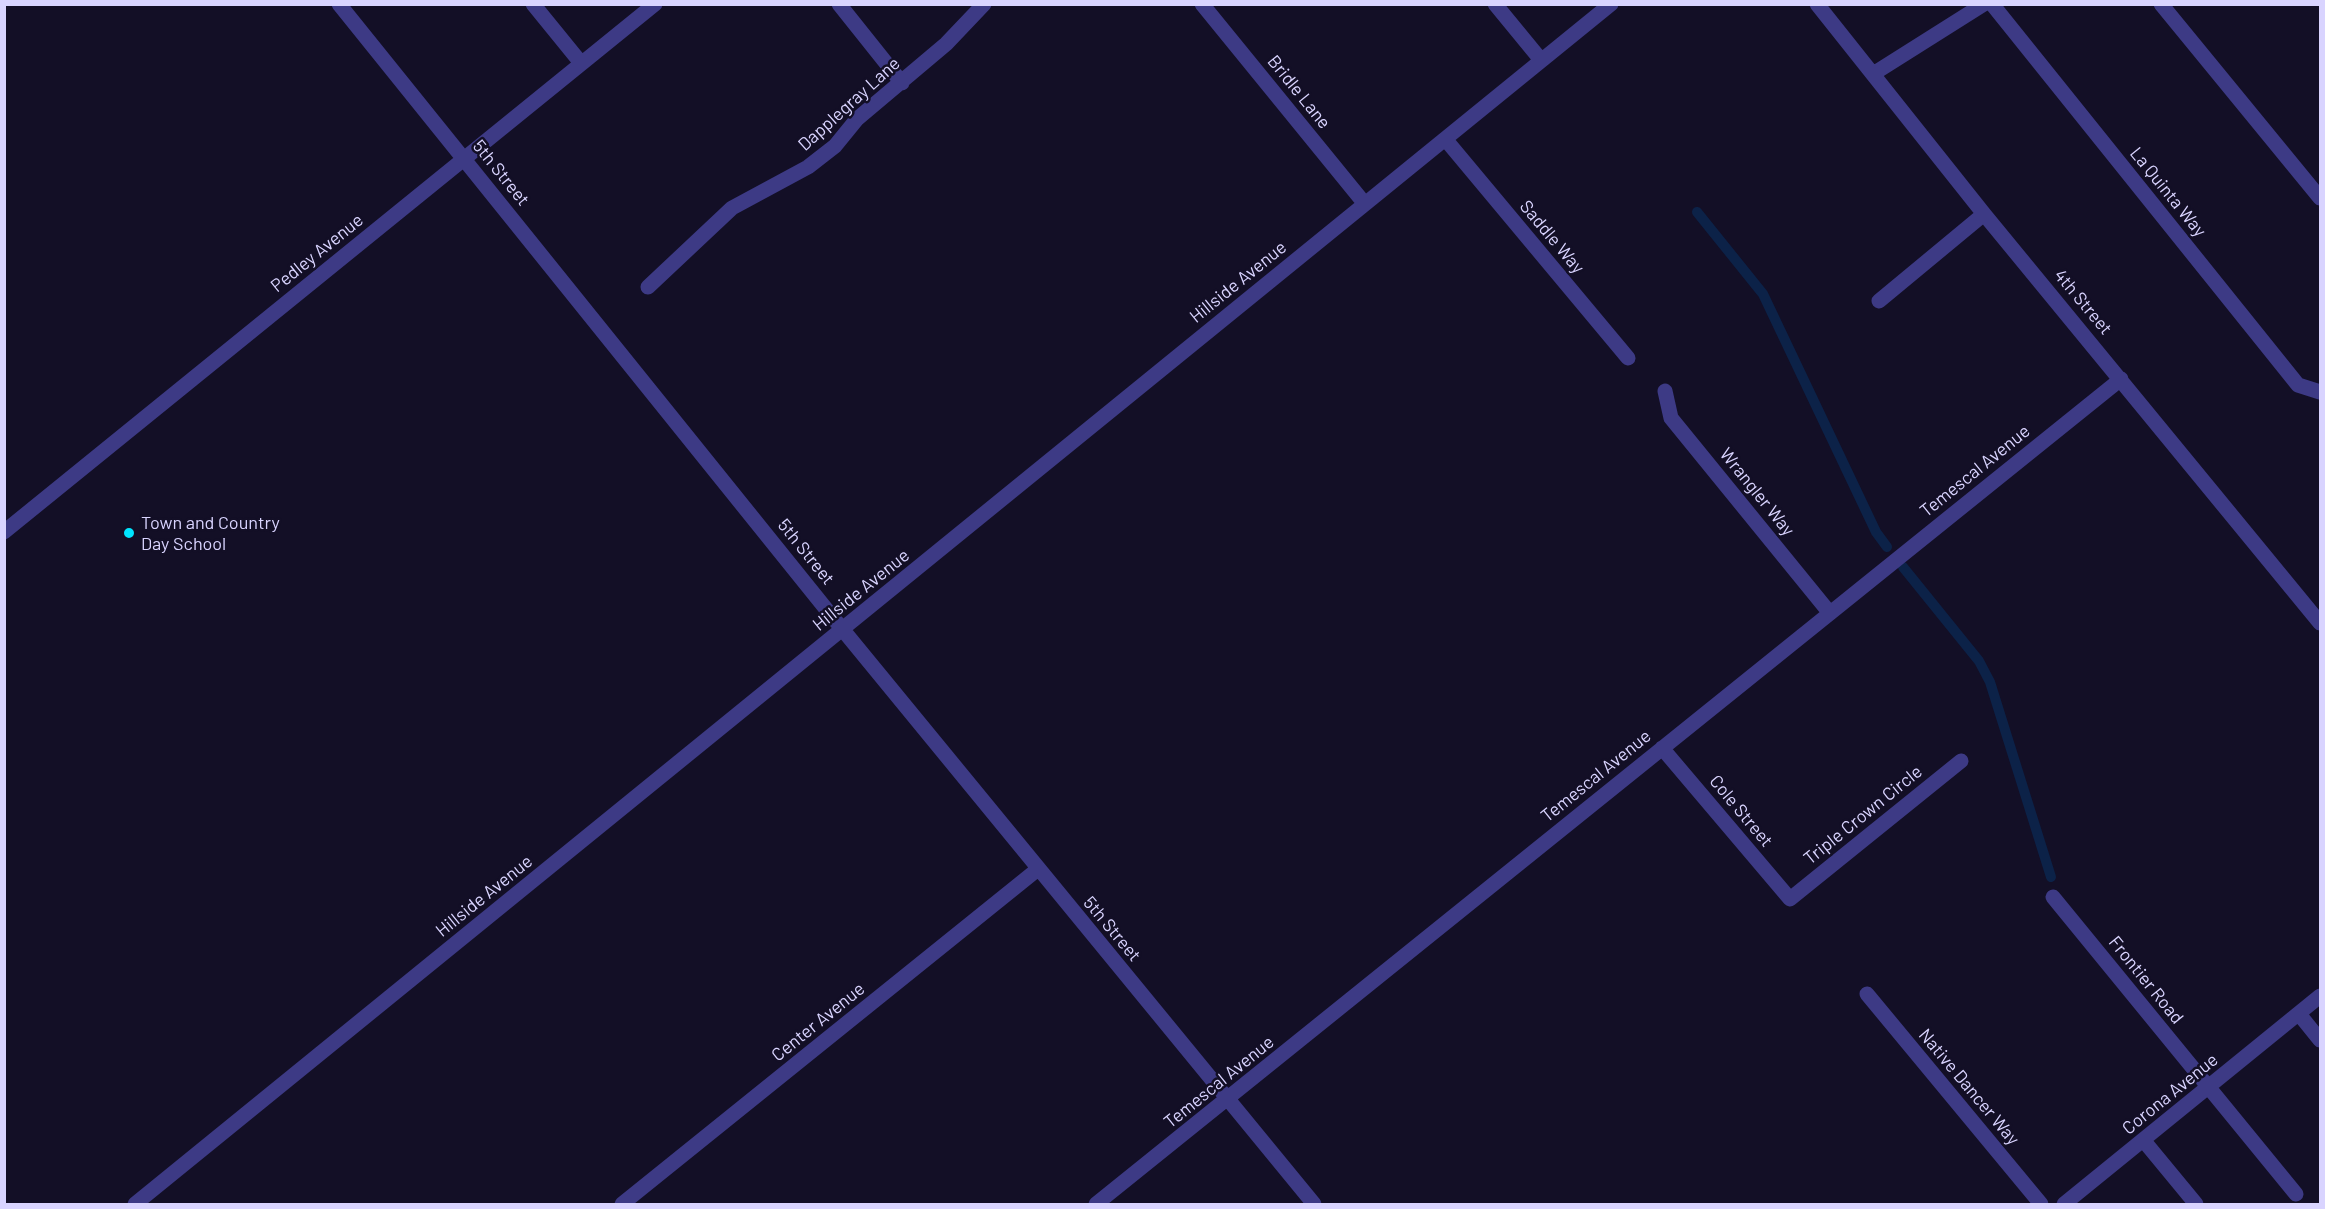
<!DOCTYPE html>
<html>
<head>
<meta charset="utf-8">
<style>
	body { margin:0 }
	#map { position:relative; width:2325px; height:1209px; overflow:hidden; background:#130f26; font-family:Barlow,sans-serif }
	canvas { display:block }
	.frame { position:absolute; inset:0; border:6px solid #d9d4ff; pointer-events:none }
</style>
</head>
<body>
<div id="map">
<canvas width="2325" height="1209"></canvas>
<div class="frame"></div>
</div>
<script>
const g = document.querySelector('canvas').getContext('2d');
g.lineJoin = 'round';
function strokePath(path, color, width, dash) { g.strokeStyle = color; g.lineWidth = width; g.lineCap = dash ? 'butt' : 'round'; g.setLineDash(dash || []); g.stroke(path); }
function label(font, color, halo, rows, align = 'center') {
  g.font = font + ' Barlow,sans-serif'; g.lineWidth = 5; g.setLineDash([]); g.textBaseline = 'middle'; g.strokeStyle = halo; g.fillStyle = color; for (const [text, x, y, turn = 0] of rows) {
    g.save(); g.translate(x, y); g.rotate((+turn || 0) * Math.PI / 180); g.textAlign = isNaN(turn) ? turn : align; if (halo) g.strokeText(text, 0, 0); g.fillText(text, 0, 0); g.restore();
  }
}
const canal = new Path2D(`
	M 1697,212 L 1763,294 L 1876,532 L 1887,547
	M 1903,567 L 1979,661 L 1990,682 L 2051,877`);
const minor = new Path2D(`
	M 339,4 L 843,630 L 1314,1204
	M 533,4 L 581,63
	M 839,4 L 902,83
	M 1202,4 L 1365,204
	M 1495,4 L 1541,60
	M 1817,4 L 1984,214 L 2320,623
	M 1992,4 L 2298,385 L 2320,392
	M 2161,4 L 2320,198
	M 1873,74 L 1984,4
	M 1446,140 L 1628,358
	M 648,287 L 732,208 L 808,167 L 835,146 L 857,119 L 946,44 L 984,4
	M 1879,301 L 1984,214
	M 1665,391 L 1671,418 L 1829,612
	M 4,532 L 655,4
	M 1662,748 L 1790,899 L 1961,761
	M 2053,897 L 2296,1194
	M 1867,994 L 2041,1204
	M 2299,1014 L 2320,1040
	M 2144,1141 L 2196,1204
	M 135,1204 L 1611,4
	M 622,1204 L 1038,869
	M 1096,1204 L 2121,379
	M 2064,1204 L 2320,996`);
const markers = [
	[129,533,6,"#00e5ff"]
];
const streetNames = [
	["Bridle Lane",1299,92,51],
	["Dapplegray Lane",849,104,-42],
	["5th Street",501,173,51],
	["La Quinta Way",2168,192,51],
	["Saddle Way",1552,237,50],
	["Pedley Avenue",317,253,-39],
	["Hillside Avenue",1238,282,-39],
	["4th Street",2083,302,50],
	["Temescal Avenue",1975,471,-39],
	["Wrangler Way",1757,492,51],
	["5th Street",806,552,51],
	["Hillside Avenue",861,590,-39],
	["Temescal Avenue",1596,776,-39],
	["Cole Street",1741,811,50],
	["Triple Crown Circle",1863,815,-39],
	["Hillside Avenue",484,896,-39],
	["5th Street",1112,929,50],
	["Frontier Road",2146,980,51],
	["Center Avenue",818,1022,-39],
	["Temescal Avenue",1219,1082,-39],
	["Native Dancer Way",1969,1087,50],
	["Corona Avenue",2170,1094,-39]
];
const poiNames = [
	["Town and Country",141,523],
	["Day School",141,544]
];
strokePath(canal, '#0c2248', 10);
strokePath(minor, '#3d3a85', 15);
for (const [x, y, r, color] of markers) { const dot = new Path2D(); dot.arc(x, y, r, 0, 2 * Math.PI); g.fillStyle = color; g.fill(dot); strokePath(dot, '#130f26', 2); }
label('18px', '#d9d4ff', '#130f26', streetNames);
label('18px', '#d9d4ff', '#130f26', poiNames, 'left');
</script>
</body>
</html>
